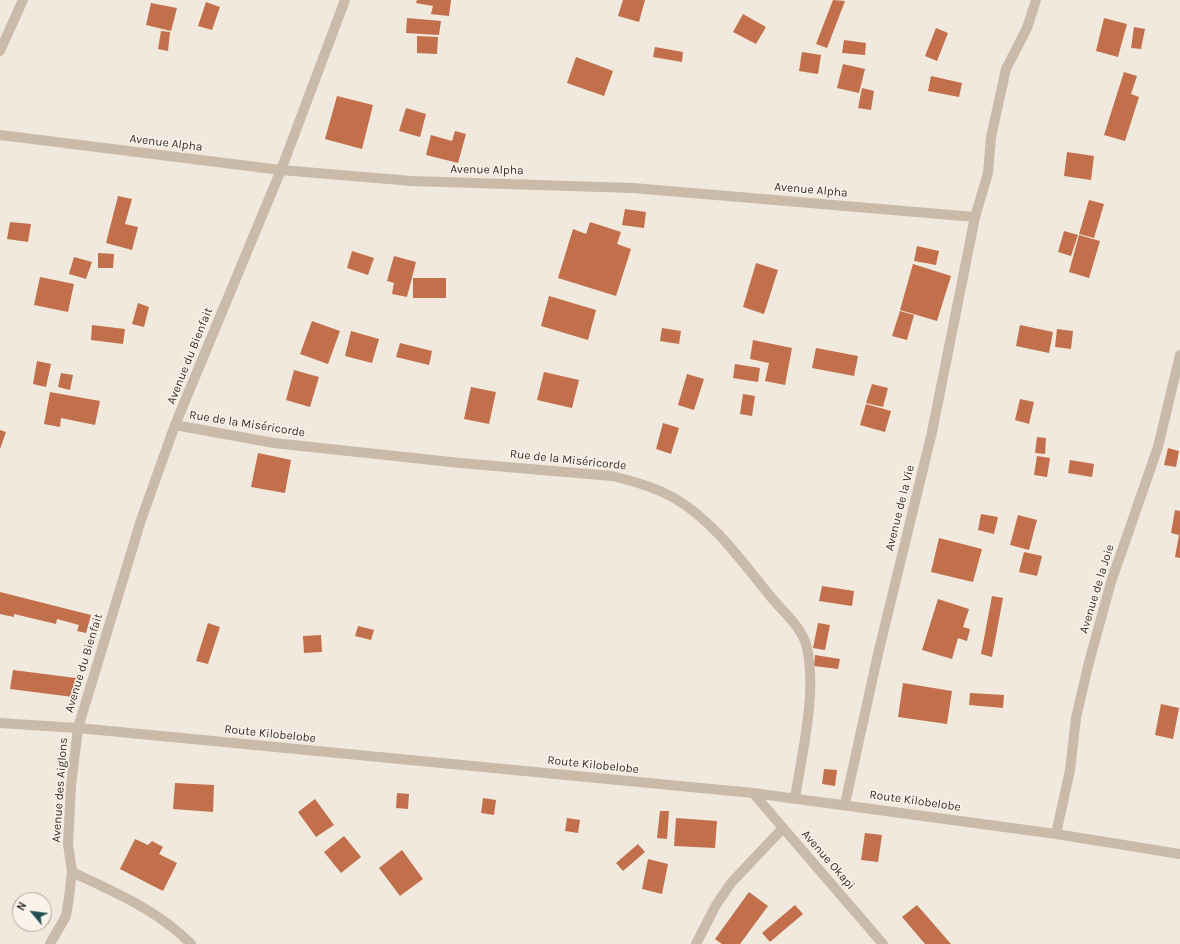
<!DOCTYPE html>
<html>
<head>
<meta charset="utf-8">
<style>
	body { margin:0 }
	#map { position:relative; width:1180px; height:944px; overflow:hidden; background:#f1e9dd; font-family:Karla,sans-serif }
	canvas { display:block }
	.north { position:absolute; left:12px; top:892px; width:40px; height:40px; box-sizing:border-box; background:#f9f3e9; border:1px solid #aba49c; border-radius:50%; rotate:299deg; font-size:11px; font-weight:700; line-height:16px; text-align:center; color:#362e29 }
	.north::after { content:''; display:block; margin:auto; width:14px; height:18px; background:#204f56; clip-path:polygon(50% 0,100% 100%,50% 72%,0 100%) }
</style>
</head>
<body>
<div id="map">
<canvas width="1180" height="944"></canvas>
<div class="north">N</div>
</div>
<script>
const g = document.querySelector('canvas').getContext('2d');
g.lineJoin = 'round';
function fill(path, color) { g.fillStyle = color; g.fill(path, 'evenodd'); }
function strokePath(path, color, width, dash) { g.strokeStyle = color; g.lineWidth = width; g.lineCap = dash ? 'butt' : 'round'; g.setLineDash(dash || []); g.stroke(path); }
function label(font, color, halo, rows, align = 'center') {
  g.font = font + ' Karla,sans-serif'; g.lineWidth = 3; g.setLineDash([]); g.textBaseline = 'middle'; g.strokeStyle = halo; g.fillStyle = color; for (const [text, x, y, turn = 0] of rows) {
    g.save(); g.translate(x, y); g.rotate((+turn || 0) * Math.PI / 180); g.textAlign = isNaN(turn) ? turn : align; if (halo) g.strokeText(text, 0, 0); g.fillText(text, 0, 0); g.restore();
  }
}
const building = new Path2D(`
	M 417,0 L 451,0 L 449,16 L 431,14 L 433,6 L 416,3 Z
	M 623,0 L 645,0 L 639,22 L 618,16 Z
	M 833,0 L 845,1 L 827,48 L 816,44 Z
	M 206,2 L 220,7 L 212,30 L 198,26 Z
	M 151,3 L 177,8 L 171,31 L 146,25 Z
	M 743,14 L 766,27 L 756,44 L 733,32 Z
	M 407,18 L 441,21 L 439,35 L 406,33 Z
	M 1104,18 L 1127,24 L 1118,57 L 1096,51 Z
	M 1134,27 L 1145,29 L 1141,49 L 1131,48 Z
	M 936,28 L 948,33 L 937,61 L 925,56 Z
	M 161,31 L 170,32 L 168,51 L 158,49 Z
	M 417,36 L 438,37 L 437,54 L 417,53 Z
	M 844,40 L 866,43 L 865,55 L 842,53 Z
	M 655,47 L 683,52 L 682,62 L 653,57 Z
	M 802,52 L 821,55 L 818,74 L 799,71 Z
	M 576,57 L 613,71 L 604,96 L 567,83 Z
	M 843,64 L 865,69 L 859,93 L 837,88 Z
	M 1124,72 L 1137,76 L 1131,94 L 1139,97 L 1125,141 L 1104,135 Z
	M 931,76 L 962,83 L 959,97 L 928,91 Z
	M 862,88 L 874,91 L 871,110 L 858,108 Z
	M 337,96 L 373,105 L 362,149 L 325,139 Z
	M 406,108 L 426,114 L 420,137 L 399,131 Z
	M 455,131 L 466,134 L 458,163 L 426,155 L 431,135 L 452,141 Z
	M 1067,152 L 1094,156 L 1091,180 L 1064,176 Z
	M 118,196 L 132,199 L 125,224 L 138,227 L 132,250 L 106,243 Z
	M 1089,200 L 1104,204 L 1094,238 L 1079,234 Z
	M 625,209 L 646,212 L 644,228 L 622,225 Z
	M 10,222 L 31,224 L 28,242 L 7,239 Z
	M 590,222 L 621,232 L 617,244 L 631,249 L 616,296 L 558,278 L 573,229 L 586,234 Z
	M 1064,231 L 1078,235 L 1071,256 L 1058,252 Z
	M 1079,235 L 1100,241 L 1089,278 L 1069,272 Z
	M 917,246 L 939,251 L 936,265 L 914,261 Z
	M 352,251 L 374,258 L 368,275 L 347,268 Z
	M 98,253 L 114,254 L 113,268 L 98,268 Z
	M 394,256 L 416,262 L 407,297 L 392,294 L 394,283 L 387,281 Z
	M 74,257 L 92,262 L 86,279 L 69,274 Z
	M 756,263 L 778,270 L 764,314 L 743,307 Z
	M 913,264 L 951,276 L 937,321 L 900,310 Z
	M 40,277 L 74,284 L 68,312 L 34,305 Z
	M 413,278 L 446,278 L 446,298 L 413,298 Z
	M 549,296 L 596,310 L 588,340 L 541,326 Z
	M 138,303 L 149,307 L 144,327 L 132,324 Z
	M 900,311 L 914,315 L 907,340 L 892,336 Z
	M 312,321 L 340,331 L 328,364 L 300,354 Z
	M 92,325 L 125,329 L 123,344 L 91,340 Z
	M 1020,325 L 1053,332 L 1049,353 L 1016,346 Z
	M 662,328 L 681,331 L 679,344 L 660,341 Z
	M 1057,329 L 1073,331 L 1071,349 L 1055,347 Z
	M 351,331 L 379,339 L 372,363 L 345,356 Z
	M 753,340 L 792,348 L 785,385 L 765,381 L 769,363 L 750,359 Z
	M 400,343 L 432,351 L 429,365 L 396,357 Z
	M 816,348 L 858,356 L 854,376 L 812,368 Z
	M 37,361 L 51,364 L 46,387 L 33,384 Z
	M 735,364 L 760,368 L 758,382 L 733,378 Z
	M 294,370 L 319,377 L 310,407 L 286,400 Z
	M 544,372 L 579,380 L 572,408 L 537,400 Z
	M 61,373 L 73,375 L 70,390 L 58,387 Z
	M 687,374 L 704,379 L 694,410 L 678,405 Z
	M 872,384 L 888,388 L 883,407 L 866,403 Z
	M 471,387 L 496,392 L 489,424 L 464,419 Z
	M 50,392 L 100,401 L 95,425 L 61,418 L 60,427 L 44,424 Z
	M 743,394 L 755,396 L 752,416 L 740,414 Z
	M 1020,399 L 1034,402 L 1029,424 L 1015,420 Z
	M 866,404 L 891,411 L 885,432 L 860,425 Z
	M 663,423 L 679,428 L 671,454 L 656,449 Z
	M 0,430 L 6,432 L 0,449 Z
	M 1037,437 L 1046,438 L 1045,454 L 1035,453 Z
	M 1168,448 L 1179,451 L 1176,467 L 1164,465 Z
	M 258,453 L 291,460 L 285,493 L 251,487 Z
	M 1037,456 L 1050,458 L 1047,477 L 1034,475 Z
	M 1070,460 L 1094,464 L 1092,477 L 1068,473 Z
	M 1175,510 L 1180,511 L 1180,558 L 1175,557 L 1179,535 L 1171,533 Z
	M 981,514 L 998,517 L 994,534 L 978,530 Z
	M 1018,515 L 1037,520 L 1029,550 L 1010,545 Z
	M 939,538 L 982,549 L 973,582 L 931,572 Z
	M 1024,552 L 1042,556 L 1037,576 L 1019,572 Z
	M 822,586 L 854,591 L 852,606 L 819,601 Z
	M 0,592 L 91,615 L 86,633 L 77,631 L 79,625 L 57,619 L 56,624 L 14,614 L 14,617 L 0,614 Z
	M 992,596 L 1003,598 L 992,657 L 981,654 Z
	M 938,599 L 969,609 L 963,627 L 970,629 L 967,641 L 958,638 L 952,659 L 922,650 Z
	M 208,623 L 220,627 L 208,664 L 196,661 Z
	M 818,623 L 830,625 L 825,650 L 813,648 Z
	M 358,626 L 374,630 L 371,640 L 355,636 Z
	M 321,635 L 322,652 L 304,653 L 303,636 Z
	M 815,655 L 840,659 L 838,669 L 814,666 Z
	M 13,670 L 76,678 L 73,697 L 10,689 Z
	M 903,683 L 952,691 L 947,724 L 898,717 Z
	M 970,693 L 1004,695 L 1003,708 L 969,705 Z
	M 1161,704 L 1179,708 L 1173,739 L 1155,735 Z
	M 824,769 L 837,770 L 835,786 L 822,784 Z
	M 175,783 L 214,785 L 213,812 L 173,809 Z
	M 397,793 L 409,794 L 408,809 L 396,808 Z
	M 483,798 L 496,800 L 494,815 L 481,813 Z
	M 315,799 L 334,825 L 316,837 L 298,812 Z
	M 660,811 L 669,811 L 667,839 L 657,838 Z
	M 567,818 L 580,820 L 578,833 L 565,831 Z
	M 676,818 L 717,821 L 715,848 L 674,846 Z
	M 865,833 L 882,835 L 878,862 L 861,860 Z
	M 344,836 L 361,857 L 341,873 L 324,852 Z
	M 135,839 L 148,845 L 152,841 L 163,847 L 159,854 L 177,863 L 163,891 L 120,869 Z
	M 638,844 L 645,852 L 623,871 L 616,863 Z
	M 402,850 L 423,879 L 400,896 L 379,868 Z
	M 648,859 L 668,864 L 662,894 L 642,889 Z
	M 749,892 L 768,906 L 740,944 L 722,944 L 715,939 Z
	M 795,905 L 803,914 L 770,942 L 762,933 Z
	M 917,905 L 951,944 L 925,944 L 902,917 Z`);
const street = new Path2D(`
	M 0,51 L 23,0
	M 0,135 L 281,170 L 412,181 L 633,188 L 975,217
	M 175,425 L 274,443 L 460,463 L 612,476 C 633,481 655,487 674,498 C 713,520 743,563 771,597 C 784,613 803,628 807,648 C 817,692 802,753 795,798
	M 0,723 L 78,728 L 753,793 L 1056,834 L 1180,854
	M 753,793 L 883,944
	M 845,804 L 878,654 L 932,432 L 975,217 L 988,173 L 991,137 L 1006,69 L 1027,28 L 1036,0
	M 1056,834 L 1070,770 L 1076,718 L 1088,666 L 1111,582 L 1158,447 L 1180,355
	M 72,872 C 114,892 158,910 191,944
	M 50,944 L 66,916 L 69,897 L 72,872 L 68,844 L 71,786 L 78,728 L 141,520 L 175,425 L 281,170 L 345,0
	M 696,944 L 716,905 L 731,883 L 783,828`);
const streetNames = [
	["Avenue Alpha",166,143,7],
	["Avenue Alpha",487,170,1],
	["Avenue Alpha",811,190,5],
	["Avenue du Bienfait",190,356,-68],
	["Rue de la Miséricorde",247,424,9],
	["Rue de la Miséricorde",568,460,6],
	["Avenue de la Vie",900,508,-76],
	["Avenue de la Joie",1097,589,-73],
	["Avenue du Bienfait",84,663,-73],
	["Route Kilobelobe",270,734,6],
	["Route Kilobelobe",593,765,6],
	["Avenue des Aiglons",60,790,-86],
	["Route Kilobelobe",915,801,8],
	["Avenue Okapi",828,860,49]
];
fill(building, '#c1704b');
strokePath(street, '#c9baa9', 10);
label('12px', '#362e29', '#f9f3e9', streetNames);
</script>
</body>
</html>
